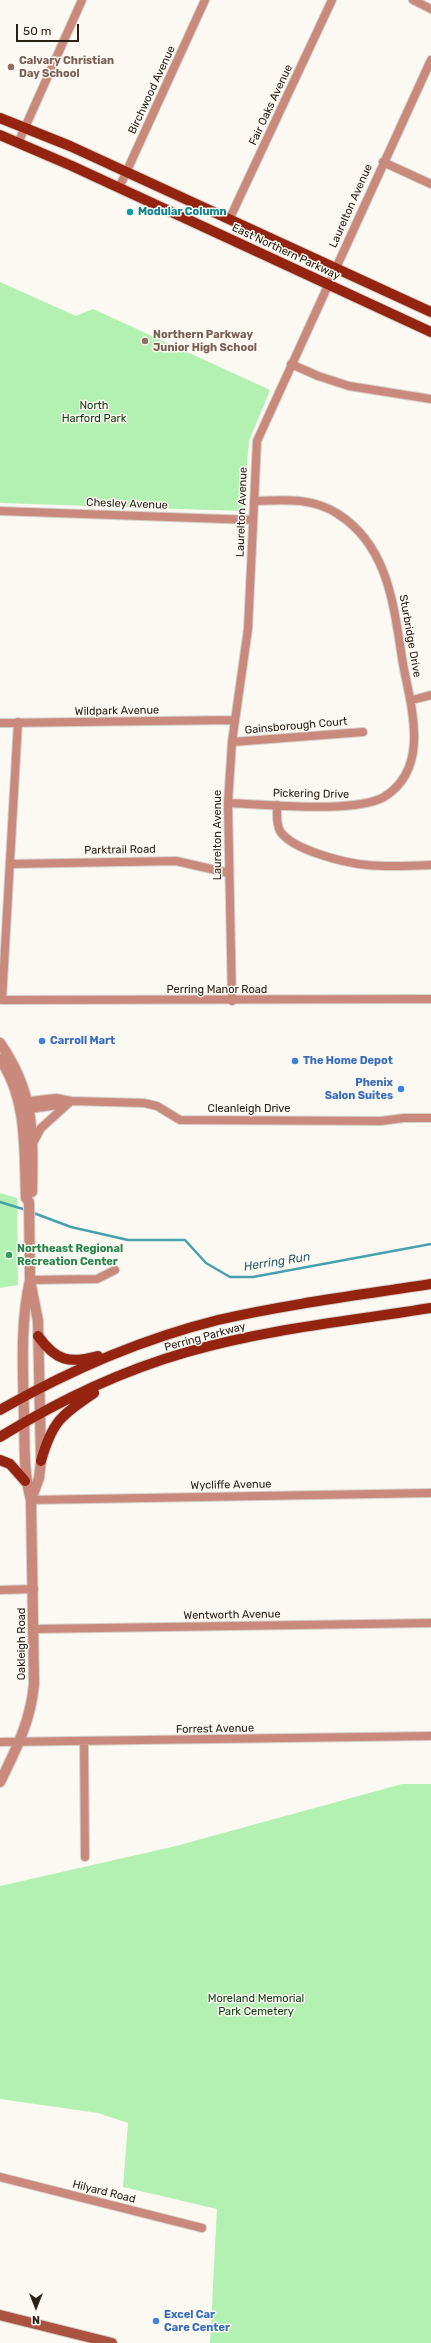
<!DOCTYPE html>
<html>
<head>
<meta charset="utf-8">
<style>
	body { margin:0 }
	#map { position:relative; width:431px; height:2343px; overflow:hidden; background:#fcf8f2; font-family:Rubik,sans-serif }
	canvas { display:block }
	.north { position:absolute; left:16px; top:2287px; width:40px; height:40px; -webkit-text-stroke:3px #fcf8f2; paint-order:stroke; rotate:180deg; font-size:11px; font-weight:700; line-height:16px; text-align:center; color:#292116 }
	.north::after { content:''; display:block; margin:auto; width:14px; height:18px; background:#292116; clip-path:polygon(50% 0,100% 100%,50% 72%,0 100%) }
	.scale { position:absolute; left:16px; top:24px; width:63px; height:18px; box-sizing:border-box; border:2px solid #292116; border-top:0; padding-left:5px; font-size:12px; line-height:14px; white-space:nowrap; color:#292116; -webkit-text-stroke:3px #fcf8f2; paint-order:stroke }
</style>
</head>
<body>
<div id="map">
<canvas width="431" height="2343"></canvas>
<div class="north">N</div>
<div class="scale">50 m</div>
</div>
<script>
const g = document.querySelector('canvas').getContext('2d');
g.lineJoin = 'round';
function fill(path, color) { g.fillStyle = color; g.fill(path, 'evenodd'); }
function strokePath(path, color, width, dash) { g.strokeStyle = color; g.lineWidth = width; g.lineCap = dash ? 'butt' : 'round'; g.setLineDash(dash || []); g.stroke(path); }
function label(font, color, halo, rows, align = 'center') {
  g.font = font + ' Rubik,sans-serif'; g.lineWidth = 3; g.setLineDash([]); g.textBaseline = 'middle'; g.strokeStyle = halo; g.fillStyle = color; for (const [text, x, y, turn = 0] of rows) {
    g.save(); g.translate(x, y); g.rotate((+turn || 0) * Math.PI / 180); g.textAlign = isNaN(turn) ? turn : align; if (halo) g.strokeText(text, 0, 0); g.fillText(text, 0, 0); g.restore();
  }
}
const green = new Path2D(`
	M 0,282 L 76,316 L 93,309 L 270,390 L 249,441 L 243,511 L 0,503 Z
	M 0,1193 L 17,1198 L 18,1285 L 0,1288 Z
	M 402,1784 L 431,1784 L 431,2343 L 210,2343 L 217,2209 L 123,2187 L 128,2123 L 98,2113 L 0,2099 L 0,1886 L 176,1846 Z`);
const stream = new Path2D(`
	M 0,1202 L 26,1210
	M 31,1212 L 71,1227 L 128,1240 L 185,1240 L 206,1263 L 230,1277 L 253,1277 L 431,1244`);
const minor = new Path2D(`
	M 413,0 L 431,9
	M 18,143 L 82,0
	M 383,162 L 431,184
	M 119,188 L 205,0
	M 229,220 L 332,0
	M 291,364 L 318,376 L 349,386 L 431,399
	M 0,511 L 253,520
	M 412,700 L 431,695
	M 0,723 L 234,720
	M 232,742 L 363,732
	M 228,803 C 266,804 353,814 384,797 C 431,768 411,707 403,664 C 394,610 390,547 338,514 C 312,497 283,500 254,501
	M 277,805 C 277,813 276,824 280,831 C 292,850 345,863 367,865 C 388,867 410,866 431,865
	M 10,864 L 176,861 L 229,873
	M 2,1000 L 431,999
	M 2,1000 L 18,722
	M 232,1001 L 228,803 L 232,742 L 248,629 L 257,441 L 431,60
	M 21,1102 L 56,1098 L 71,1101 L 144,1103 L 157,1106 L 180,1120 L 381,1121 L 404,1118 L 431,1118
	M 23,1110 L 65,1104
	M 33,1143 L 41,1128 L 71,1101
	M 30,1280 L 97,1279 L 115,1270
	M 31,1500 L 431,1493
	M 0,1590 L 34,1589
	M 34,1629 L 431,1623
	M 84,1741 L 85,1857
	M 0,1742 L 431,1736
	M 0,2177 L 202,2228`);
const tertiary = new Path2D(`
	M 0,1043 C 35,1093 33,1133 32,1192
	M 0,1059 C 28,1100 24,1151 26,1198 L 29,1202 L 30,1280 L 38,1321 L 41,1461 L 39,1478 L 31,1500
	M 0,1782 C 16,1750 31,1720 34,1684 L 31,1500 C 23,1472 25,1443 24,1415 C 23,1370 20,1324 30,1280`);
const secondary = new Path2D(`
	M 0,2315 L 112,2343`);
const primary = new Path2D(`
	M 0,118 L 70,146 L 431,312
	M 0,135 L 72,166 L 431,332
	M 38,1336 C 56,1361 69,1364 98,1356
	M 0,1410 C 68,1371 142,1339 218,1320 C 288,1304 360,1295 431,1284
	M 0,1437 C 58,1401 121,1371 187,1352 C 266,1329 350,1321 431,1308
	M 0,1460 L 10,1464 L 25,1481
	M 41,1461 C 52,1422 61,1415 94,1393`);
const markers = [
	[11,67,4,"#8d6e63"],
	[130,212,4,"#0f9aa8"],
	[145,341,4,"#8d6e63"],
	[42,1041,4,"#3f7fe0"],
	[295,1061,4,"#3f7fe0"],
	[401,1089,4,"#3f7fe0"],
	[9,1255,4,"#2e9e5b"],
	[156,2321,4,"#3f7fe0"]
];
const educationNames = [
	["Calvary Christian",19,61],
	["Day School",19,74],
	["Northern Parkway",153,335],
	["Junior High School",153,348]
];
const streetNames = [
	["Birchwood Avenue",152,90,-65],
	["Fair Oaks Avenue",271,105,-65],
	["Laurelton Avenue",351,206,-66],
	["East Northern Parkway",286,252,25],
	["Chesley Avenue",127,504,2],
	["Laurelton Avenue",242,512,-88],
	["Sturbridge Drive",410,636,80],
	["Wildpark Avenue",117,711,-1],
	["Gainsborough Court",296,726,-5],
	["Pickering Drive",311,794,1],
	["Laurelton Avenue",218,835,-90],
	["Parktrail Road",120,850,-1],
	["Perring Manor Road",217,990],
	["Cleanleigh Drive",249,1109],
	["Perring Parkway",205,1337,-15],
	["Wycliffe Avenue",231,1485,-1],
	["Wentworth Avenue",232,1615,-1],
	["Oakleigh Road",22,1644,-90],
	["Forrest Avenue",215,1729,-1],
	["Hilyard Road",104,2192,14]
];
const cultureNames = [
	["Modular Column",138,212]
];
const parkNames = [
	["North",94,406],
	["Harford Park",94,419],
	["Moreland Memorial",256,1999],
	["Park Cemetery",256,2012]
];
const shopNames = [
	["Carroll Mart",50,1041],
	["The Home Depot",303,1061],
	["Phenix",393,1083,"right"],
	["Salon Suites",393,1096,"right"],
	["Excel Car",164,2315],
	["Care Center",164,2328]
];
const leisureNames = [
	["Northeast Regional",17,1249],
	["Recreation Center",17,1262]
];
const waterNames = [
	["Herring Run",277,1262,-9]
];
fill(green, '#b2f1b1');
strokePath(stream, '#46a1ad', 2.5);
strokePath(minor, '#d6d1ca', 10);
strokePath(tertiary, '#d6d1ca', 12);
strokePath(secondary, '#d6d1ca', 12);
strokePath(primary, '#d6d1ca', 12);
strokePath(minor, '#c98a7d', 8);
strokePath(tertiary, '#c98a7d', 10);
strokePath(secondary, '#ac5241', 10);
strokePath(primary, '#94230f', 10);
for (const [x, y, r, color] of markers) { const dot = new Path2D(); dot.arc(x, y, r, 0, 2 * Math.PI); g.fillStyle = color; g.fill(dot); strokePath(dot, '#fcf8f2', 1.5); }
label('bold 11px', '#785e54', '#fcf8f2', educationNames, 'left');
label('11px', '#292116', '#fcf8f2', streetNames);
label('bold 11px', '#0d838f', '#fcf8f2', cultureNames, 'left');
label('11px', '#093b0e', '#fcf8f2', parkNames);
label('bold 11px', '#366cbe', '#fcf8f2', shopNames, 'left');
label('bold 11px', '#27864d', '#fcf8f2', leisureNames, 'left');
label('italic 12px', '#29606a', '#fcf8f2', waterNames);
</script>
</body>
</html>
